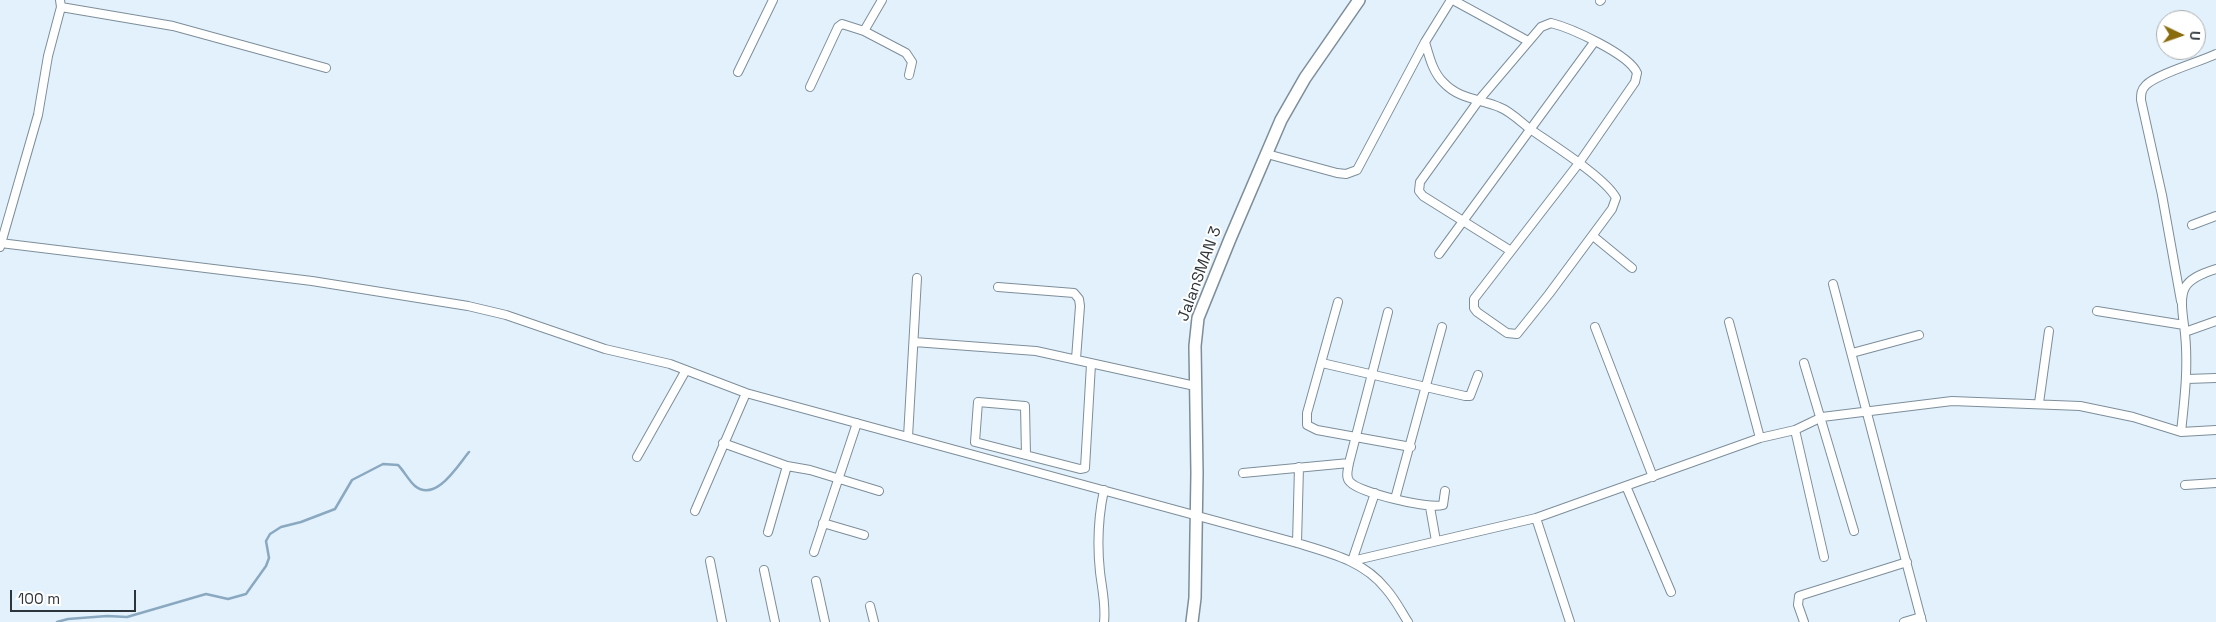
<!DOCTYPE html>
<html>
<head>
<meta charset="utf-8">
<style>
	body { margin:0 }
	#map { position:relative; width:2216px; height:622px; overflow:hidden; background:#e2f1fc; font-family:"Space Grotesk",sans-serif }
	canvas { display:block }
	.north { position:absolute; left:2156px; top:10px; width:50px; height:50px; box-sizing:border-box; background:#fff; border:1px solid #abaeb0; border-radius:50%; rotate:93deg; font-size:14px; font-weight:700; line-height:20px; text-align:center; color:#2e353a }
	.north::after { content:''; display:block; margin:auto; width:18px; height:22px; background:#896d0d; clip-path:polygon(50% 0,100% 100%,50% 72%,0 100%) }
	.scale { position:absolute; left:10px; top:590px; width:126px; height:22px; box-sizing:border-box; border:2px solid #2e353a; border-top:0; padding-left:6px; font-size:15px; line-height:18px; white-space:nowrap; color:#2e353a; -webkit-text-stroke:4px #fff; paint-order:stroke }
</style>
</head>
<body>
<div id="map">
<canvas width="2216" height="622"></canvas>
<div class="north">U</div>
<div class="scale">100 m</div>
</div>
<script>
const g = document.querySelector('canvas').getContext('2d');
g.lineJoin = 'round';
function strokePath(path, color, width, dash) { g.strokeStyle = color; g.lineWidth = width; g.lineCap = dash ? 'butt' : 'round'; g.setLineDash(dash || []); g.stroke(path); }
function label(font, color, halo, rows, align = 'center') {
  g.font = font + ' "Space Grotesk",sans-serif'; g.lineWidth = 4; g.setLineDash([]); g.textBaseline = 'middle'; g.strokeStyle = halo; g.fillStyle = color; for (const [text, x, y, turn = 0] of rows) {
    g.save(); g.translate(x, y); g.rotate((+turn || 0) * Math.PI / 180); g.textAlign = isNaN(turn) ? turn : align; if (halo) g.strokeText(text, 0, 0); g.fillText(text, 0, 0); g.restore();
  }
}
const stream = new Path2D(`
	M 57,622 L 68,619 L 107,616 L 127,617 L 206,594 L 228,599 L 246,594 L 266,566 L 269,558 L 266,541 L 270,534 L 281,527 L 301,522 L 335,509 L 352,480 L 383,464 L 398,465 C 404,471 409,481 415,486 C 436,503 458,465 469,452`);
const street = new Path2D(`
	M 1451,0 L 1425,42 C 1429,56 1433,73 1444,83 C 1459,99 1480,99 1499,107 C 1510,111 1521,122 1530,129 C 1550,143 1606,178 1616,198 L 1612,209 L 1549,294 L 1517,334 L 1507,333 L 1477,312 L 1474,308 L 1474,299 L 1579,163 L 1635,82 L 1637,73 C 1629,54 1571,28 1551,23 L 1541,27 L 1479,100 L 1420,182 L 1419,191 L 1423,196 L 1511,251
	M 1453,0 L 1528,41
	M 1600,1 L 1601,0
	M 61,7 L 173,26 L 326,68
	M 864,31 L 906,53 L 912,62 L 909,75
	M 738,72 L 773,0
	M 810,87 L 838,27 L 842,24 L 864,31 L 882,0
	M 1267,154 L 1337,173 L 1346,174 L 1357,170 L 1425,42
	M 2192,225 L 2216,216
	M 1593,236 L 1632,268
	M 0,243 L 312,281 L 468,306 L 506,315 L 605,349 L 670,364 L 746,393 L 1297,543 C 1330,553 1364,561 1386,589 C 1395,599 1401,611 1408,622
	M 0,247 L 38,115 L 48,56 L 61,7 L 60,0
	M 1439,254 L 1595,41
	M 1833,284 L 1922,622
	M 998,287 L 1074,293 L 1079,299 L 1080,306 L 1076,359
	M 2181,301 L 2162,195 L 2141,100 C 2141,94 2141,90 2146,85 C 2157,74 2199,62 2216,54
	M 1338,302 L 1307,413 L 1307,425 L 1317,430 L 1411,447
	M 2097,311 L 2184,325 C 2189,361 2185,396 2181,432
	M 1388,312 L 1349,463 C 1348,470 1345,477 1350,482 C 1360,493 1428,509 1443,505 L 1445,491
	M 1729,322 L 1760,438
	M 2184,325 C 2179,289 2181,280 2216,269
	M 1595,327 L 1653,477
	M 2185,332 L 2216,321
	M 914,342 L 1036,351 L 1195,386
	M 1852,353 L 1919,335
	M 1322,363 L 1465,396 L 1470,396 L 1478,375
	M 1804,363 L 1854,531
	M 2187,379 L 2216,378
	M 2039,403 L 2049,331
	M 1795,430 L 1824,557
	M 908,437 L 917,278
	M 723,443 L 787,466 L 810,470 L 879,491
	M 1026,455 L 1025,406 L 978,402 L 975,442 L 1080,469 L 1085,468 L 1091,364
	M 637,457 L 686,370
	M 1243,473 L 1349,463
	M 2185,485 L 2216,483
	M 1626,486 L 1671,592
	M 1395,499 L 1442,327
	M 1430,507 L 1436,541
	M 695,511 L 746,393
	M 1536,518 L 1570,622
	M 823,523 L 864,535
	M 768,532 L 787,466
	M 1297,543 L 1299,467
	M 814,552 L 857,423
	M 710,561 L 722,622
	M 1352,561 L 1536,518 L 1760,438 L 1795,430 L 1822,417 L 1952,401 L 2080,406 L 2133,417 L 2181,432 L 2216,430
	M 1352,561 L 1375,493
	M 764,570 L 775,622
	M 816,581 L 825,622
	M 870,606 L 874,622
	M 1104,622 C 1106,605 1102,589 1100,572 C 1097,544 1098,518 1104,490
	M 1804,622 L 1798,605 L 1799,596 L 1907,562
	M 1904,622 L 1921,617`);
const secondary = new Path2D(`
	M 1192,622 L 1195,598 L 1197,473 L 1195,346 L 1198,318 L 1230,239 L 1281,120 L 1305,78 L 1359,0`);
const streetNames = [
	["JalanSMAN 3",1200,274,-70]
];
strokePath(stream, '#8aa9c0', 2.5);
strokePath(street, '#7d8e9a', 10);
strokePath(secondary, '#7d8e9a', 14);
strokePath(street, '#fff', 8);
strokePath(secondary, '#fff', 11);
label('16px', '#2e353a', '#fff', streetNames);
</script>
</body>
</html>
